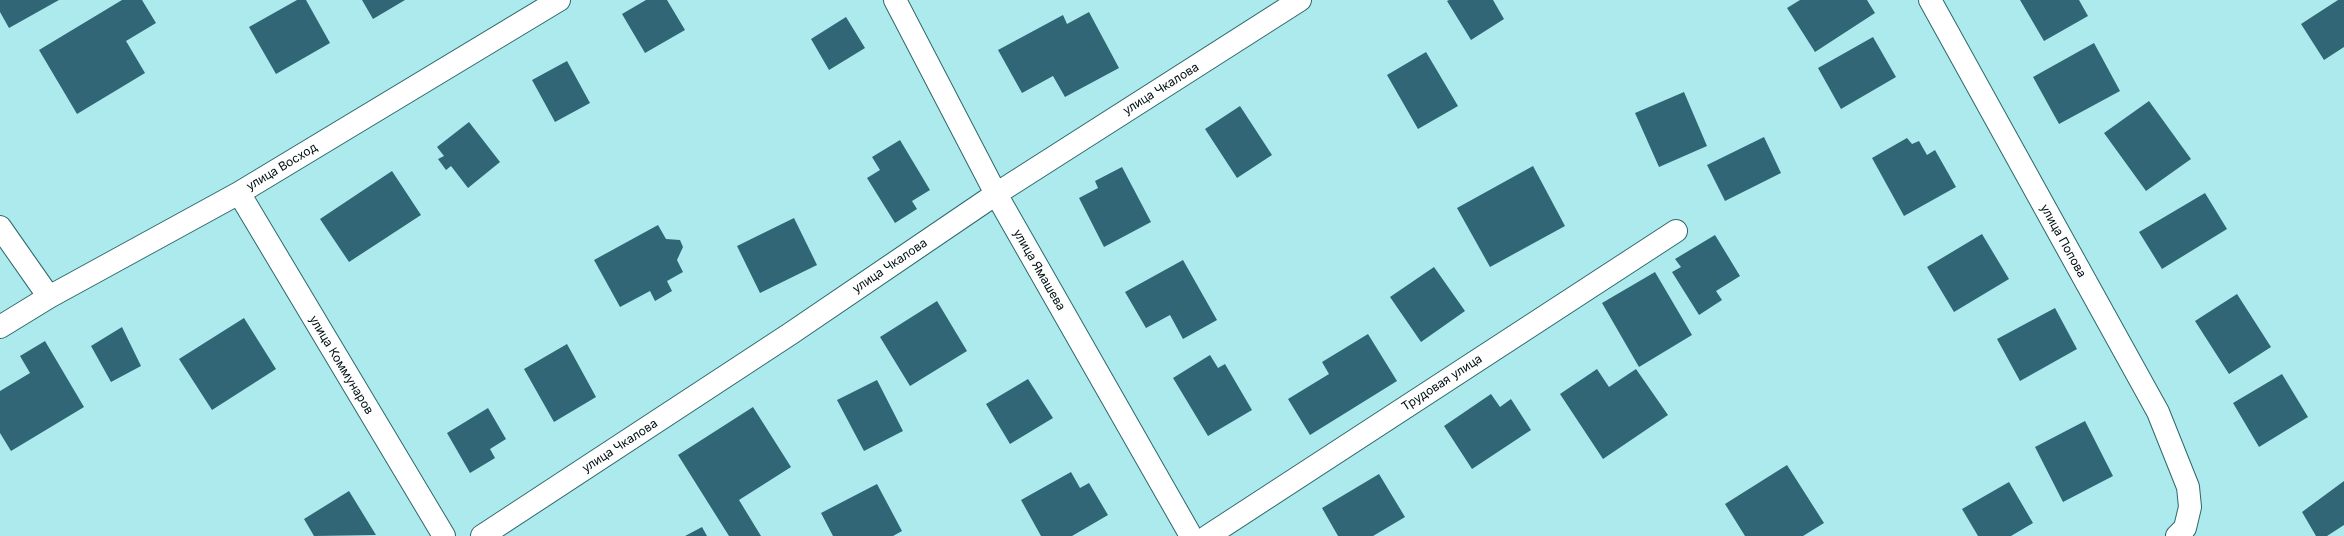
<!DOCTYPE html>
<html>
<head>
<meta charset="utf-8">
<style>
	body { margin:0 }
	canvas { display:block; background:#adeaed }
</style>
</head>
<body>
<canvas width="2344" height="536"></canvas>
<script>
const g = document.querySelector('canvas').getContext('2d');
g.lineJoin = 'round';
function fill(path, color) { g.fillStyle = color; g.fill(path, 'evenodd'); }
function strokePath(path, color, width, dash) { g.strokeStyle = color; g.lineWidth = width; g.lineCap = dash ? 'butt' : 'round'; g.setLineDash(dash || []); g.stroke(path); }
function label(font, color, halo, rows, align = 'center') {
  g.font = font + ' Inter,sans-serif'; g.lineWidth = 4; g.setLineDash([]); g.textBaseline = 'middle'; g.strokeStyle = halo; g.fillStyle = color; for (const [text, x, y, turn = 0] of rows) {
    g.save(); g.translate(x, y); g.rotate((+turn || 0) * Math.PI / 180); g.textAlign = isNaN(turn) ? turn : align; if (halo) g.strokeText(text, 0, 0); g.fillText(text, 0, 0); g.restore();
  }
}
const building = new Path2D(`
	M 0,0 L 59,0 L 9,28 L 0,12 Z
	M 122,0 L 142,0 L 156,23 L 126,41 L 145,73 L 77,114 L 39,50 Z
	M 297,0 L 306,0 L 330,43 L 276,74 L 249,27 Z
	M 362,0 L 405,0 L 373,19 Z
	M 646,0 L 667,0 L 685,30 L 645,53 L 622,14 Z
	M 1449,0 L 1493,0 L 1504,19 L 1471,40 L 1447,1 Z
	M 1800,0 L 1867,0 L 1875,13 L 1815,52 L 1787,8 Z
	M 2020,0 L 2079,0 L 2088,16 L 2044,41 Z
	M 2338,0 L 2344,0 L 2344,47 L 2324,60 L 2301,24 Z
	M 1089,12 L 1119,68 L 1065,97 L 1053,76 L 1022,93 L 998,50 L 1063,15 L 1067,24 Z
	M 846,17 L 865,48 L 829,70 L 811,39 Z
	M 1873,37 L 1896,77 L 1841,109 L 1818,68 Z
	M 2094,43 L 2120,91 L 2059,124 L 2033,77 Z
	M 1426,52 L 1458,106 L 1418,129 L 1387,75 Z
	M 567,61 L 590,103 L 555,122 L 532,80 Z
	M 1684,92 L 1707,146 L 1659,167 L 1635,113 Z
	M 2149,101 L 2191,159 L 2146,191 L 2104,133 Z
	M 1240,106 L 1272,155 L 1237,178 L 1205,129 Z
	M 469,122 L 500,162 L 468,188 L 451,166 L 446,170 L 438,159 L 444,156 L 437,147 Z
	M 1764,137 L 1781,173 L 1725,201 L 1707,165 Z
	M 1907,138 L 1912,144 L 1919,141 L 1927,155 L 1935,150 L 1956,187 L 1904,216 L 1872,158 Z
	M 900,140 L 930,190 L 912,201 L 917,209 L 895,223 L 867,178 L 880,170 L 872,157 Z
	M 1533,166 L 1565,226 L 1490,267 L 1457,208 Z
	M 1122,167 L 1151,222 L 1104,247 L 1079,198 L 1098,188 L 1095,181 Z
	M 392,171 L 421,215 L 349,262 L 320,219 Z
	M 2205,193 L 2227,229 L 2162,269 L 2139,232 Z
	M 794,218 L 817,265 L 760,293 L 737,246 Z
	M 658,225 L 666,239 L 680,240 L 683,247 L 677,260 L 683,272 L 667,281 L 672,291 L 655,301 L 650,291 L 620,307 L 594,260 Z
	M 1982,234 L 2009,279 L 1954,312 L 1927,267 Z
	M 1715,235 L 1740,276 L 1716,291 L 1722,300 L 1699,315 L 1672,272 L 1681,267 L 1675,259 Z
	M 1183,260 L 1217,320 L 1183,339 L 1170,315 L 1146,328 L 1125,292 Z
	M 1434,267 L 1465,311 L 1421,342 L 1390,297 Z
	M 1655,272 L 1692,335 L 1639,367 L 1602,303 Z
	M 2237,294 L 2271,347 L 2229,374 L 2195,321 Z
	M 937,301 L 967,351 L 910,386 L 880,337 Z
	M 2055,308 L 2077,349 L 2020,381 L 1997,339 Z
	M 244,318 L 276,369 L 212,410 L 179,359 Z
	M 122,327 L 141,366 L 111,382 L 91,346 Z
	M 1368,334 L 1397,381 L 1310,435 L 1288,399 L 1329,374 L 1322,362 Z
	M 45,341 L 84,407 L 11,451 L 0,433 L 0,391 L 30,373 L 20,356 Z
	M 567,344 L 596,397 L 554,422 L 524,369 Z
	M 1210,355 L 1218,368 L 1225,364 L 1252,410 L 1208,436 L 1173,378 Z
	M 1597,369 L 1609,387 L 1636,369 L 1668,415 L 1603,459 L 1560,394 Z
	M 2282,374 L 2308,417 L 2259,447 L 2233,403 Z
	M 1028,379 L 1053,418 L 1010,444 L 986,404 Z
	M 877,380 L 903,431 L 864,451 L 837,400 Z
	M 1491,394 L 1500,407 L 1511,399 L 1531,430 L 1472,469 L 1444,426 Z
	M 753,407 L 791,467 L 739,500 L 761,536 L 729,536 L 678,455 Z
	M 488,408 L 506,439 L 490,449 L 495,458 L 470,473 L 447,433 Z
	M 2085,421 L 2113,476 L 2063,502 L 2035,447 Z
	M 1787,465 L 1824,523 L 1803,536 L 1745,536 L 1725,504 Z
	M 1071,472 L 1080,488 L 1089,483 L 1108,515 L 1072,536 L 1041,536 L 1021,500 Z
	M 1379,474 L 1405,517 L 1373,536 L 1338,536 L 1322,508 Z
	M 2344,481 L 2344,525 L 2327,536 L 2316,536 L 2302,512 Z
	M 2009,482 L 2033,523 L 2011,536 L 1978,536 L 1962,509 Z
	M 877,484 L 902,531 L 893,536 L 833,536 L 821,513 Z
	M 349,491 L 376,535 L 314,536 L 304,519 Z
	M 702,527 L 707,536 L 685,536 Z`);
const minor = new Path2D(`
	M 895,0 L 996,194 L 1191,536
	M 1930,0 L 2158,412 L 2188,487 L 2190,507 L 2185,528 L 2177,536
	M 239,193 L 444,536
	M 0,227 L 49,297
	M 0,327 L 49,297 L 239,193 L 559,0
	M 482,536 L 790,334 L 996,194 L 1300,0
	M 1208,536 L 1676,231`);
const streetNames = [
	["улица Чкалова",1161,89,-32],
	["улица Восход",282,167,-31],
	["улица Попова",2063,241,61],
	["улица Чкалова",890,266,-34],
	["улица Ямашева",1039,270,60],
	["улица Коммунаров",341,365,59],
	["Трудовая улица",1442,383,-33],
	["улица Чкалова",620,446,-33]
];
fill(building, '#306675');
strokePath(minor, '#2c686b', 24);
strokePath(minor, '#fff', 22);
label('12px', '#000f11', '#fefefe', streetNames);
</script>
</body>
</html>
